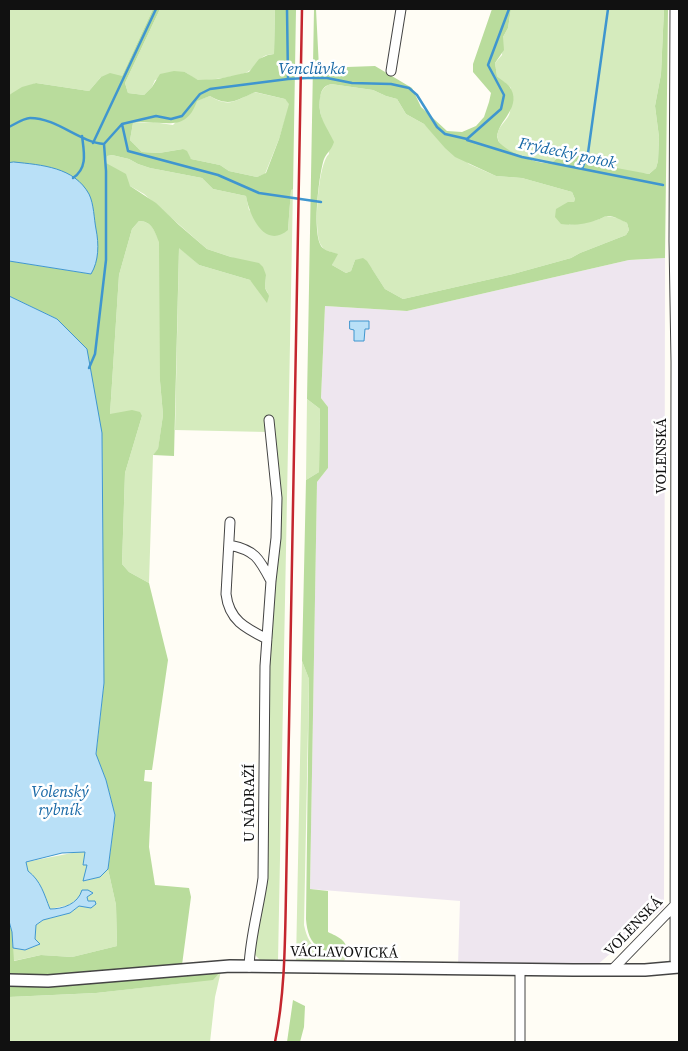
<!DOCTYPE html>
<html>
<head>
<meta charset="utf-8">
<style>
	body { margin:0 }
	#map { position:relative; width:688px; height:1051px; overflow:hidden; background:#fffdf5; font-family:"Source Serif 4",serif }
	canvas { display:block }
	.frame { position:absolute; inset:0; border:10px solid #111; pointer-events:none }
</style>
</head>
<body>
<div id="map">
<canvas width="688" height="1051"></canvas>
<div class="frame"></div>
</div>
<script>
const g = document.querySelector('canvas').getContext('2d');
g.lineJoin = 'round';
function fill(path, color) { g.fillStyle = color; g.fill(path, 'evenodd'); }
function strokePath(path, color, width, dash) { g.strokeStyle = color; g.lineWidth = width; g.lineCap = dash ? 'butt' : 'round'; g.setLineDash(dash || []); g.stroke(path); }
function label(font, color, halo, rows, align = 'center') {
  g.font = font + ' "Source Serif 4",serif'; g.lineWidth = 5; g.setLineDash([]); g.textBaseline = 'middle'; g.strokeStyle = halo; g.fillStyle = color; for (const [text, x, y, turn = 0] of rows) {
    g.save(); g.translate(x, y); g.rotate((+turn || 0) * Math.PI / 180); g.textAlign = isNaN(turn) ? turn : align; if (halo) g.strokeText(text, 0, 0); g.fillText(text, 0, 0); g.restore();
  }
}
const industrial = new Path2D(`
	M 665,258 L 664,907 L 596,966 L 458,965 L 460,901 L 310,889 L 317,482 L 328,468 L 328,407 L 321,398 L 325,306 L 407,311 L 629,260 Z`);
const green = new Path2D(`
	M 9,9 L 153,9 L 122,76 L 101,77 L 89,91 L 36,83 L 9,95 Z
	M 160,9 L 275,9 L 274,54 C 257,55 260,64 249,71 C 243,76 206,81 198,80 C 194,79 189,74 185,72 L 155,80 L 152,87 L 144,95 L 128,93 L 125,83 Z
	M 511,9 L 664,9 L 661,74 L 655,106 L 659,137 L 658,161 L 656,168 L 649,174 C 634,172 602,170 591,161 L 556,158 L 554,162 L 548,163 L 541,162 C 527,158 493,152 498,132 C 500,125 506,121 509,115 C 512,108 511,96 511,88 L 497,76 L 495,63 L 502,55 L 503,37 L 508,28 Z
	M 331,84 L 373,90 L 386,96 L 397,99 L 406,114 L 424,124 L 469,164 L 496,176 L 522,178 L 572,192 L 575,199 L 569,225 L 597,220 L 606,216 L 619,218 L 627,223 L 629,230 L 626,235 L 580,253 L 571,258 L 513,274 L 403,299 L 385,289 L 372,269 L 355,260 L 351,271 L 346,273 L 332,265 L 337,254 C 331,252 324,251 321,245 C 313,232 318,163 329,154 C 327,144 326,132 323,122 C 319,110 315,89 331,84 Z
	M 254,92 L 285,99 L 290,104 L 279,139 L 265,174 L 257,177 L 229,171 L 220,165 L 191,159 L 183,149 L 159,153 L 142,152 L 130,140 L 133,123 L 153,122 L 173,125 L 196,101 L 210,96 C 229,108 235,101 254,92 Z
	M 112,155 L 129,159 L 138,164 L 150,168 L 202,178 L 213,189 L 246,196 L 249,210 L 288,230 L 291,189 L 293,189 L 278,961 L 261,961 L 253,953 L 266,885 L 267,673 L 279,521 L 267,432 L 175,430 L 179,247 L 199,265 L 250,280 L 268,293 L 265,288 L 266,275 L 231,257 L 207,249 L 144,194 L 130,186 L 106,163 L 107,156 Z
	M 139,221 C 152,221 155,232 160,242 L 160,381 L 163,415 L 158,450 L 153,455 L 149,583 L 129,572 L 122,564 L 125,473 L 142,416 L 110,414 L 119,275 L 132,229 Z
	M 307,399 L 320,409 L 319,472 L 306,480 Z
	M 302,661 L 309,679 L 304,925 C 309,951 324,955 347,955 L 343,963 L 296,962 Z
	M 77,852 L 86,852 L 83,865 L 87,865 L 84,881 L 100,877 L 108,869 L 116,905 L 117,946 L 72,957 L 41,955 L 13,961 L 13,948 L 25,950 L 40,944 L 35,939 L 36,925 L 43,920 L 70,913 L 79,906 L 91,908 L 87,897 L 92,893 L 80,897 L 69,905 L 50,909 C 44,894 41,881 28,871 L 26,862 Z
	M 221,971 L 215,997 L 210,1042 L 9,1042 L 9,997 L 96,993 L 184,983 Z`);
const forest = new Path2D(`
	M 153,9 L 160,9 L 125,83 L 128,93 L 144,95 L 152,87 L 160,74 L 174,71 L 185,72 L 198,80 L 218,79 L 249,72 L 259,59 L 268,55 L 274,54 L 275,9 L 296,9 L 293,189 L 291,190 L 288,230 C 264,250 249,214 246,196 L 213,189 L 202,178 L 150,168 L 138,164 L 129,159 L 112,155 L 107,156 L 106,163 L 126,174 L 130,186 L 156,203 L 179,225 L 207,249 L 231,257 L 259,263 L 263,267 L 266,275 L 265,288 L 269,296 L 267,303 L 250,280 L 199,265 L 179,248 L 174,456 L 153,455 L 158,449 L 163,415 L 160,381 L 159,242 C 155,232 152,221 139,221 L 132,229 L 119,275 L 110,414 L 132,410 L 140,412 L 142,416 L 125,473 L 122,564 L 129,572 L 149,583 L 168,660 L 152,770 L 145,770 L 144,781 L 152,782 L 149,847 L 155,885 L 189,888 L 191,897 L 182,965 L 68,976 L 9,977 L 9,921 L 12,932 L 14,961 L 41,955 L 72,957 L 117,946 L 116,905 L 108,869 L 115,815 L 106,780 L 96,755 L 104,683 L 102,433 L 57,319 L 9,296 L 9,261 L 91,274 L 14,162 L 9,163 L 9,95 L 22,87 L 36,83 L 89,91 L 101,77 L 110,73 L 122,76 ZM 255,92 L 285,99 L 289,104 L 279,139 L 266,173 L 257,177 L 229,171 L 220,165 L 191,159 L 187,151 L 183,149 L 159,153 L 142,152 L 130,140 L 133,123 C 161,118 185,136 197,101 L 210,96 C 229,107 235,101 255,92 Z
	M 314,9 L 316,9 L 319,68 L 375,66 L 412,88 L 421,107 L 447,131 L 462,132 L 476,126 L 484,117 L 489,102 L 491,93 L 473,72 L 473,64 L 492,9 L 511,9 L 508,28 L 503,37 L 504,50 L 495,63 L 497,76 C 501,80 509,84 511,89 C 522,110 493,124 498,140 C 501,150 544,168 553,162 C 556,160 558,155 561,153 C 568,155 586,152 590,157 C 592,159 592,162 595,164 L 649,174 L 656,168 L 658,161 L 659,137 L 655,106 L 661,74 L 664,9 L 668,9 L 665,258 L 629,260 L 407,311 L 325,306 L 321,398 L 328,407 L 328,468 L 317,482 L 310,889 L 328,891 L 328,932 C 338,937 348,940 347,953 C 321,953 308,947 306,919 L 309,679 L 302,661 L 306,480 L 319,472 L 320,409 L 307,399 ZM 331,84 L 373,90 L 386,96 L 397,99 L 406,114 L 424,124 L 445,148 L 455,157 L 496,176 L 522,178 L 572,192 L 575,199 L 574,202 L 568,202 L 556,209 L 555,217 L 561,224 C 573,226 586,224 597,220 C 601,219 604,216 608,216 C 615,216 621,220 627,223 L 629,230 L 626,235 L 580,253 L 571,258 L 513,274 L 403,299 L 385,289 L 367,261 L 363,258 L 355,260 L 351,271 L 346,273 L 332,265 L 338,254 C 333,252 326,251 323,248 C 311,238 319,173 324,159 C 327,152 331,151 334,142 C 327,127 317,116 320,98 C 321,91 323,86 331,84 Z
	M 221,971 L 213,980 L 96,993 L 9,997 L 9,986 L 80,983 Z
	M 293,1000 L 305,1006 L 304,1027 L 300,1042 L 287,1042 Z`);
const water = new Path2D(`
	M 14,162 C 42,165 74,167 89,194 C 94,204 94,219 96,229 C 99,244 99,261 91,274 L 9,261 L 9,163 Z
	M 9,296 L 57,319 L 87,349 L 102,433 L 104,683 L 96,754 L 106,780 L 115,815 L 108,869 L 100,877 L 83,881 L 87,865 L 83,865 L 85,852 L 62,853 L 26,862 L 28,871 C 41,881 44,894 50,909 C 63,909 78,904 82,890 L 88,890 L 93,893 L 87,897 L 88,901 L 95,901 L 96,904 L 91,908 L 79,906 L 70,913 L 43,920 L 36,925 L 35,939 L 40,944 L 25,950 L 13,948 L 12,932 L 9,921 Z
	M 350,321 L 369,321 L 369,329 L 365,329 L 364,341 L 354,341 L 354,330 L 350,329 Z`);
const stream = new Path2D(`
	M 287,9 L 288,79
	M 122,124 L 128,151 L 218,175 L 259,193 L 321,202
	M 9,127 C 15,124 24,118 30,118 C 57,118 79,142 104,144 L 122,124 L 156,116 L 171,119 L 182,116 L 200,94 L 210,89 L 288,79 L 307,78 L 327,78 L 352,83 L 391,84 L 409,88 L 417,95 L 437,127 L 445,134 L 467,139 L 501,109 L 504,95 L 488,65 L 509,9
	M 467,140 L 522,157 L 663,185
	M 93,143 L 156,9
	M 582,169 L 588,153 L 608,9
	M 73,178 C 88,168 84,152 82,136
	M 89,368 L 95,354 L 106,260 L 106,171 L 104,144`);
const minor = new Path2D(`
	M 675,9 L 674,241 L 676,362 L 675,960 L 678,966
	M 391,71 L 401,9
	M 230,522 L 226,594 C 229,620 245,628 267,639
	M 229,545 C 255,550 259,558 271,581
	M 249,967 C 250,937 259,908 263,878 L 265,666 L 271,581 L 276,538 L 277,498 L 269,420
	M 612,970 L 676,904
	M 520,1042 L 520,969`);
const tertiary = new Path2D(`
	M 9,980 L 48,981 L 230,966 L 573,970 L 645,970 L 679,967`);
const rail = new Path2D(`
	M 275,1042 C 285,993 285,942 286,892 L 302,9`);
const streetNames = [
	["VOLENSKÁ",662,456,-90],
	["U NÁDRAŽÍ",250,803,-90],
	["VOLENSKÁ",634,927,-46],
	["VÁCLAVOVICKÁ",344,953,1]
];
const waterNames = [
	["Venclůvka",312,70],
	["Frýdecký potok",567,154,12],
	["Volenský",60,793],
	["rybník",60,811]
];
fill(industrial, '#eee6ef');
fill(green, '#d5ebbd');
fill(forest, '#b9dc9c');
fill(water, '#b9e0f7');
strokePath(water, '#3f96cf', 1);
strokePath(stream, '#3f96cf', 2.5);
strokePath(minor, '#444', 11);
strokePath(tertiary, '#444', 14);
strokePath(minor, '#fff', 9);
strokePath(tertiary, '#fff', 11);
strokePath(rail, '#c4262e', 2.5);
label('15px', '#111', '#fff', streetNames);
label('italic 16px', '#1768a6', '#fff', waterNames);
</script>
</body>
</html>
